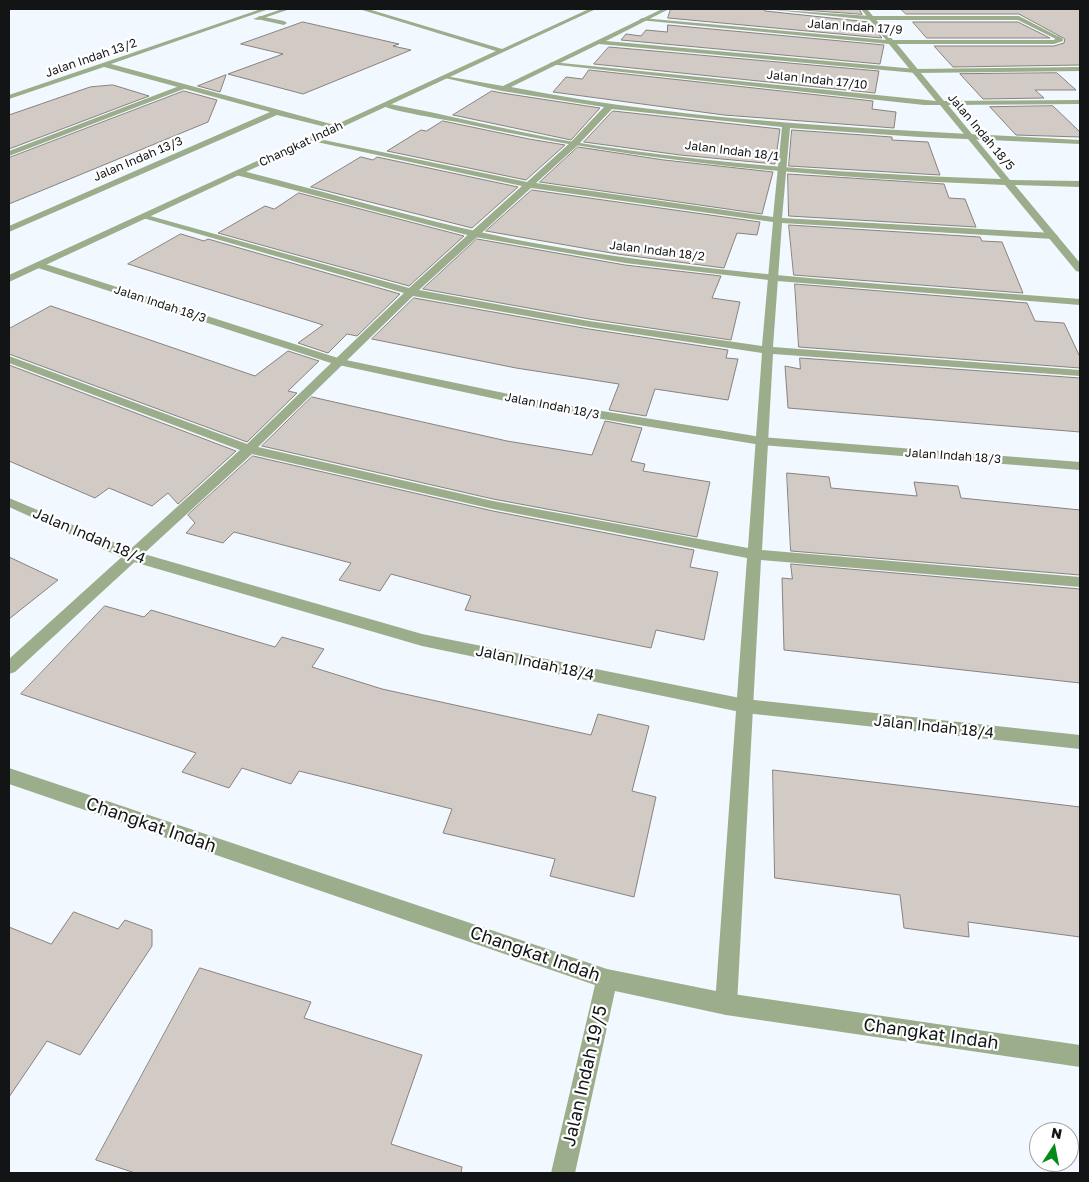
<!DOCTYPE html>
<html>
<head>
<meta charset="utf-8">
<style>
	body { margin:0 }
	#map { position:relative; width:1089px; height:1182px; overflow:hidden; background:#f2f8ff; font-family:"Golos Text",sans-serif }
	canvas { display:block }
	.frame { position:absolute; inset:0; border:10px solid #121416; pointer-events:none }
	.north { position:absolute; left:1029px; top:1122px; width:50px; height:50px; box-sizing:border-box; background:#fff; border:1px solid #a0a1a2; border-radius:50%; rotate:11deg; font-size:14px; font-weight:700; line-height:20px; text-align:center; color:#121416 }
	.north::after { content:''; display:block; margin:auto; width:18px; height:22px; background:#038c1a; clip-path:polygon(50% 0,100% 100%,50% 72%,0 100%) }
</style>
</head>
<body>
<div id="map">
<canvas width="1089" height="1182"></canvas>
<div class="frame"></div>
<div class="north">N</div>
</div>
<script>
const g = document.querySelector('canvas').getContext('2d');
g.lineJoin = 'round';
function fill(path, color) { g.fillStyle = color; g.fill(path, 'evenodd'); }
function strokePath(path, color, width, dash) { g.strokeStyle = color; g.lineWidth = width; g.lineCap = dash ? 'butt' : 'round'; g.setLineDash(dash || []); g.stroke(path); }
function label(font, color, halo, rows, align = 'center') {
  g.font = font + ' "Golos Text",sans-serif'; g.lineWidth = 4.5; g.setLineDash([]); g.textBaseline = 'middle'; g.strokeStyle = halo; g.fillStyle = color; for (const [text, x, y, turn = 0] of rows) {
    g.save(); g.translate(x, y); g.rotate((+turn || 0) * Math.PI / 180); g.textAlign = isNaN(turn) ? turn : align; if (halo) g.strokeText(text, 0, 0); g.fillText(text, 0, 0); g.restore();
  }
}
const building = new Path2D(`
	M 671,9 L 763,9 L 765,11 L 869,22 L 882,38 L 668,18 Z
	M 790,9 L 859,9 L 862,14 Z
	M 901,9 L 1080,9 L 1080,65 L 953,67 L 934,46 L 1054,46 L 1064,43 L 1065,39 L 1019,14 L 906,14 Z
	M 303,22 L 399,44 L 393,46 L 411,50 L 303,94 L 228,74 L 283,54 L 241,44 Z
	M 913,22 L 1018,22 L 1050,38 L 927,38 Z
	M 668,25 L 884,45 L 880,64 L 621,40 L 626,34 L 641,36 L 646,30 L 667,32 Z
	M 609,47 L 879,71 L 875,93 L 594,64 Z
	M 589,70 L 873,101 L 872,109 L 896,112 L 894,128 L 724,115 L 553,92 L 566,77 L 582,79 Z
	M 1057,73 L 1076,90 L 1035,90 L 1044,98 L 983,99 L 960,74 Z
	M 226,75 L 220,92 L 198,86 Z
	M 113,85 L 149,96 L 9,149 L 9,115 L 90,87 Z
	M 184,91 L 217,100 L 208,122 L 9,204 L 9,158 Z
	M 492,91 L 502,93 L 600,108 L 571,140 L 453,115 Z
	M 1053,106 L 1080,132 L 1080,137 L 1016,135 L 990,107 Z
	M 613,111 L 780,129 L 775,164 L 680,155 L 584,142 Z
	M 443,121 L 529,139 L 565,145 L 526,180 L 387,151 L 421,130 L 426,131 Z
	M 792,130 L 892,137 L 892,140 L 928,142 L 940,175 L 789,166 Z
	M 578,147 L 664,160 L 773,172 L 762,214 L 540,182 Z
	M 361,157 L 373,160 L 377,157 L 518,187 L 472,228 L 311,187 Z
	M 788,174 L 944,184 L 949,198 L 965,199 L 976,227 L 789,216 Z
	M 532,190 L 760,222 L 757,235 L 737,233 L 724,268 L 617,254 L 486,231 Z
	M 299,193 L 464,236 L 409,286 L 218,233 L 265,206 L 274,209 Z
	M 789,225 L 980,237 L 982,241 L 1002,242 L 1023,293 L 794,275 Z
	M 181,234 L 204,241 L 208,239 L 400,294 L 357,336 L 347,334 L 328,353 L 298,343 L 323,325 L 128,264 Z
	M 477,239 L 625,265 L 721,276 L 712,298 L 740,302 L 731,340 L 589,319 L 423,289 Z
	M 795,284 L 1027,303 L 1035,321 L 1064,323 L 1080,357 L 1080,368 L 799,347 Z
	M 414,298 L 589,329 L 728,350 L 726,358 L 738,359 L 728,400 L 655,389 L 646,416 L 609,410 L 619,384 L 516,368 L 372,339 Z
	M 51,306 L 255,376 L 288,351 L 319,361 L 288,391 L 297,393 L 247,442 L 9,354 L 9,329 Z
	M 800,358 L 1080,378 L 1080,432 L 788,408 L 785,366 L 800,369 Z
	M 9,365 L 236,451 L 178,504 L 168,493 L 152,506 L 109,488 L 95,498 L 9,461 Z
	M 312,397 L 507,441 L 592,455 L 605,421 L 642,428 L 631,461 L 645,464 L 643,471 L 710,482 L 697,537 L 493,499 L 262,446 Z
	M 253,456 L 493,511 L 694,550 L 690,567 L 718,572 L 704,640 L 656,630 L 651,648 L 557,629 L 465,610 L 471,596 L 391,574 L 380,591 L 339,580 L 351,563 L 234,532 L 223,543 L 186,533 L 195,523 L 188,515 Z
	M 787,473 L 829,477 L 831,488 L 917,496 L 914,482 L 958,486 L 961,498 L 1080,510 L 1080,575 L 791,551 Z
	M 9,557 L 58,580 L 9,619 Z
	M 791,564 L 1080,589 L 1080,683 L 784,650 L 782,578 L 792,579 Z
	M 105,606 L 144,617 L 151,610 L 275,647 L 282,637 L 324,649 L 312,667 L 382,689 L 591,735 L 598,714 L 649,726 L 632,791 L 656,797 L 634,897 L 550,876 L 555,859 L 443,833 L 452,809 L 299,771 L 291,784 L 242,768 L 229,788 L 182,772 L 196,753 L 21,694 Z
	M 773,770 L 1080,807 L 1080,937 L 968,922 L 969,937 L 904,928 L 900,895 L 775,878 Z
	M 74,912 L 118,929 L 125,920 L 152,930 L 152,946 L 80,1055 L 47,1041 L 9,1097 L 9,927 L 51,944 Z
	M 200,968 L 311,1002 L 304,1018 L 422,1055 L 391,1144 L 462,1167 L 461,1173 L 135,1173 L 96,1160 Z`);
const service = new Path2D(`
	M 662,9 L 669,9 L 606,41 L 916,69 L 1080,67 L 1080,71 L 916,73 L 599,44 L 511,87 C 699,124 890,129 1080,140 L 1080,144 L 920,137 L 790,128 L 782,218 L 1053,233 L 1058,236 L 1053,239 L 782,223 L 773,347 L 1080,370 L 1080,376 L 773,354 L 762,550 L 1080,577 L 1080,587 L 761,560 L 737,1004 L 734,1012 L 726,1015 L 718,1012 L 715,1004 L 747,558 L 493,509 L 252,454 L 15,672 L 9,674 L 9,659 L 240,450 L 9,363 L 9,356 L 247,444 L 404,293 L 143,218 L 143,214 L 409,288 L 522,186 L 312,141 L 308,139 L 309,137 L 527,182 L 571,142 L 604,107 L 502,91 L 445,78 L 445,76 L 503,86 ZM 612,109 L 782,127 L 773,217 L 536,183 L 577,146 ZM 531,188 L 773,222 L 762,346 L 589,321 L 419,290 ZM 413,296 L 589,327 L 762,353 L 748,548 L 493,501 L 258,447 Z
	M 765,9 L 871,16 L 1019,16 L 1061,38 L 1056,39 L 1018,20 L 871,20 Z
	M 259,16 L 284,21 L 287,23 L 284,25 L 257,19 Z
	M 182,85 L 189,87 L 9,156 L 9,151 Z`);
const minor = new Path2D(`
	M 261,9 L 269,9 L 111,64 L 338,126 L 338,130 L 277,115 L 9,232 L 9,226 L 270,112 L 104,67 L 9,99 L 9,95 Z
	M 282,9 L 290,9 L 258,20 L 253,19 Z
	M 861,9 L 867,9 L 893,40 L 1054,40 L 1058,36 L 1063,39 L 1063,41 L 1054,44 L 897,44 L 944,101 L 1080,100 L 1080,104 L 948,105 L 1010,180 L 1080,181 L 1080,187 L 1015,185 L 1080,263 L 1080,272 L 1076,271 L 1005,185 C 822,178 641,163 462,123 C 447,120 390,111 381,105 L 385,103 C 448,115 511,131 574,142 C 715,165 858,174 1001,179 L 940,105 L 924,105 L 549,64 L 552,62 L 936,101 L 889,44 L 639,20 L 642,18 L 886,40 Z
	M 239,170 C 343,196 445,228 551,246 C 726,276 903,285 1080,299 L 1080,305 L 777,281 L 625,263 L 475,237 L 236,175 L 236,171 Z
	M 39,262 L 341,359 L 547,402 L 761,437 L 1080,462 L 1080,470 L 761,445 L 547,410 L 334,364 L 35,267 L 35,263 Z
	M 9,498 L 137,552 L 422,634 L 745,699 L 1080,735 L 1080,749 L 745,713 L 422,646 L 127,560 L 9,507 Z`);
const tertiary = new Path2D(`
	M 359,9 L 368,9 L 502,49 L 589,9 L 596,9 L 9,282 L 9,275 L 496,51 Z
	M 9,768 L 607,969 L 726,993 L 1080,1045 L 1080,1067 L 726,1015 L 615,991 L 575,1173 L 551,1173 L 595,985 L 9,784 Z`);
const farStreetnames = [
	["Jalan Indah 17/9",855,27,4],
	["Jalan Indah 13/2",91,58,-19],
	["Jalan Indah 17/10",817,80,6],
	["Jalan Indah 18/5",981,132,50],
	["Changkat Indah",301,144,-25],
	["Jalan Indah 18/1",732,151,7],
	["Jalan Indah 13/3",138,159,-23],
	["Jalan Indah 18/2",657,251,7],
	["Jalan Indah 18/3",160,304,18],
	["Jalan Indah 18/3",552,406,11],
	["Jalan Indah 18/3",953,456,4]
];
const streetNames = [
	["Jalan Indah 18/4",89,536,23],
	["Jalan Indah 18/4",535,663,12],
	["Jalan Indah 18/4",934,727,6]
];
const nearStreetnames = [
	["Changkat Indah",151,825,19],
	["Changkat Indah",535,954,19],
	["Changkat Indah",931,1034,8],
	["Jalan Indah 19/5",585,1076,-77]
];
fill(building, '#d1cac5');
strokePath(building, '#88827d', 1);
fill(service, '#9bad8a');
fill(minor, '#9bad8a');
fill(tertiary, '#9bad8a');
label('12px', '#121416', '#fff', farStreetnames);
label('15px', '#121416', '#fff', streetNames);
label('18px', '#121416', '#fff', nearStreetnames);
</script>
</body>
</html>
